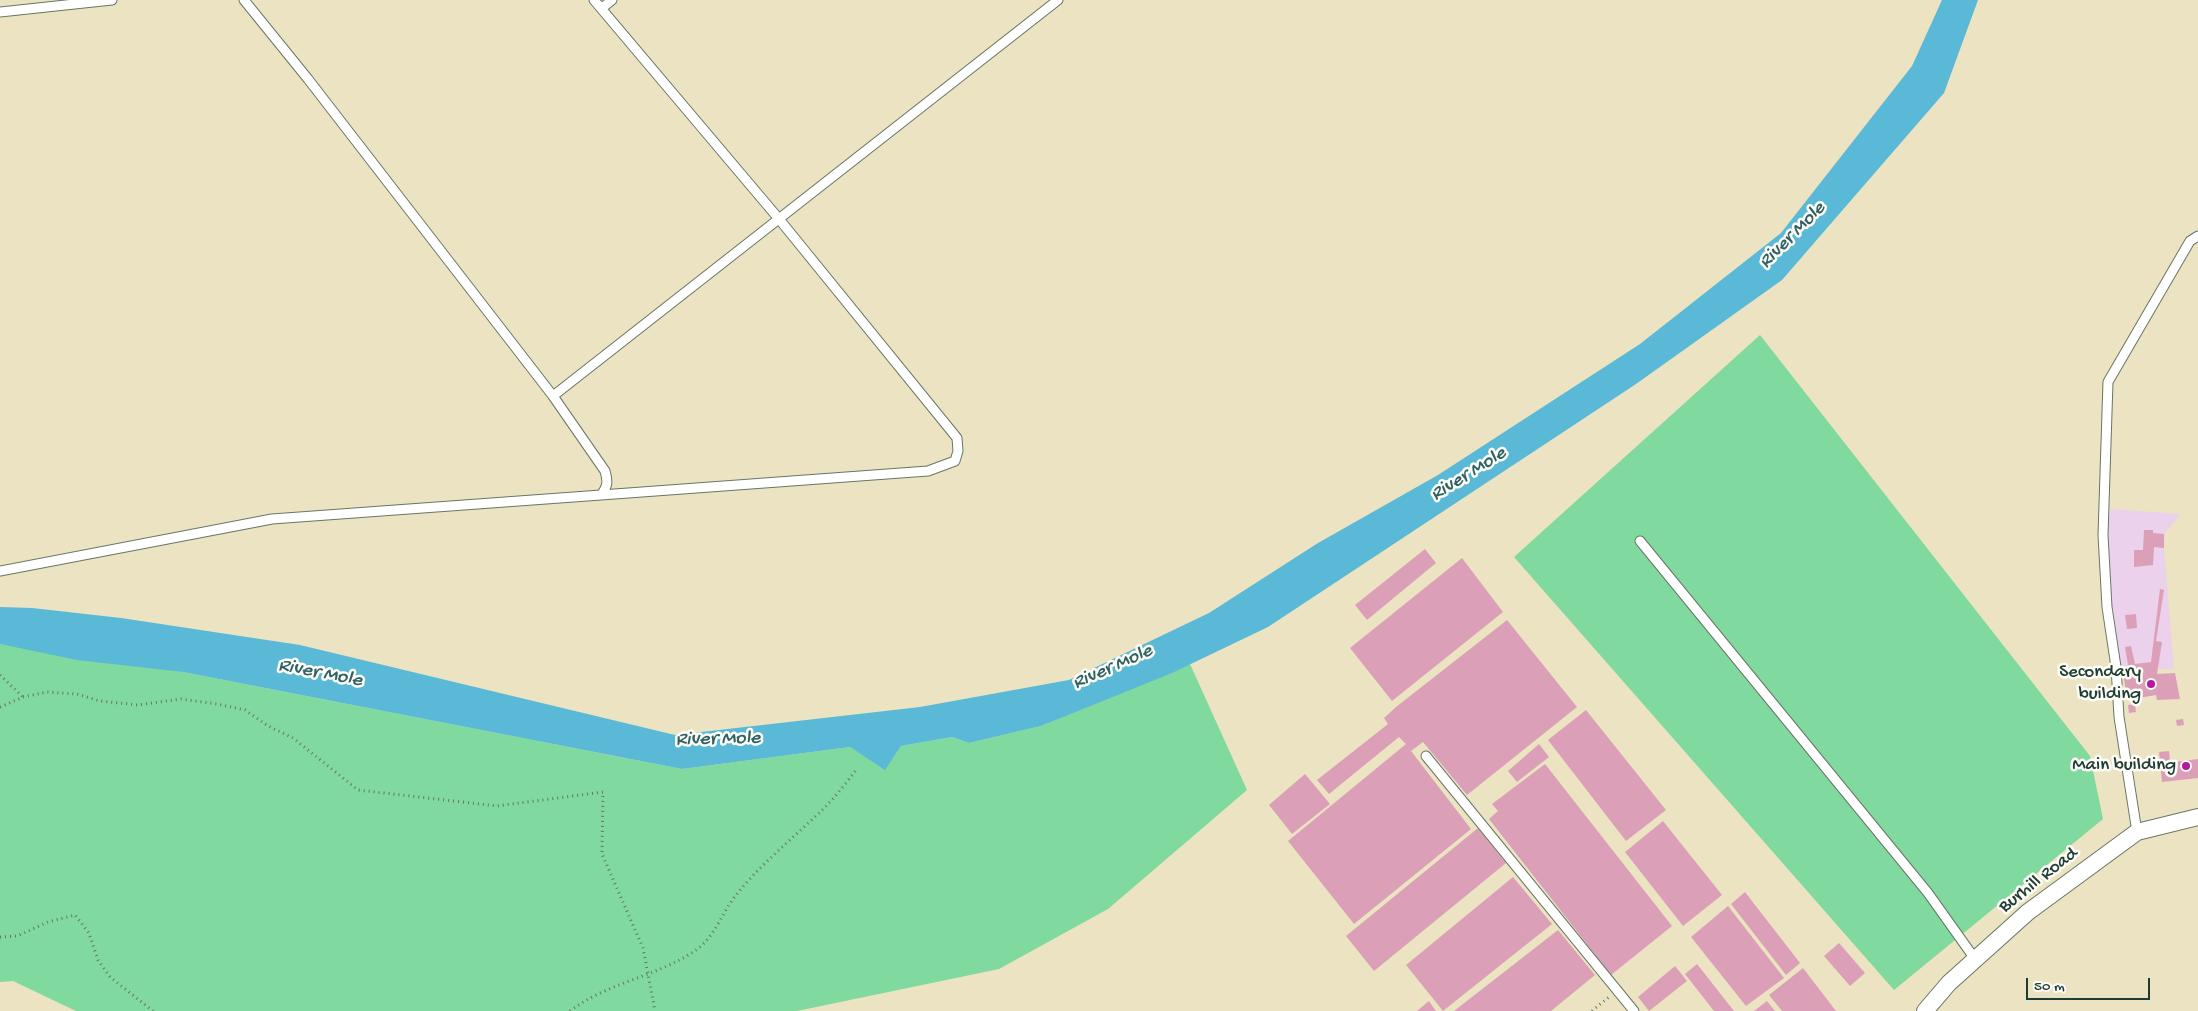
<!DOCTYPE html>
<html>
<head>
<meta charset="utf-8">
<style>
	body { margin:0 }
	#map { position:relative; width:2198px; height:1011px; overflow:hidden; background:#ebe3c1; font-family:"Gochi Hand",sans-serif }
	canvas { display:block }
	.scale { position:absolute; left:2026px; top:978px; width:124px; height:22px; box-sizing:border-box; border:2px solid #1f3d34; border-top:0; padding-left:6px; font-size:15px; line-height:18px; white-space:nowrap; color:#1f3d34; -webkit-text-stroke:4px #fdfcf7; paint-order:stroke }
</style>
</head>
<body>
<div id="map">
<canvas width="2198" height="1011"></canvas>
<div class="scale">50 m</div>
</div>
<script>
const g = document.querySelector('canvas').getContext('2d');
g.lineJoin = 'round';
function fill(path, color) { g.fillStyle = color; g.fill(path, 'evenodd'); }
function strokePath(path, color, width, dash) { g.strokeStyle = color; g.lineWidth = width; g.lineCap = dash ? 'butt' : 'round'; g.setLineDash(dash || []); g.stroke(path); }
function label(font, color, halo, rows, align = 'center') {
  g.font = font + ' "Gochi Hand",sans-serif'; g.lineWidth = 5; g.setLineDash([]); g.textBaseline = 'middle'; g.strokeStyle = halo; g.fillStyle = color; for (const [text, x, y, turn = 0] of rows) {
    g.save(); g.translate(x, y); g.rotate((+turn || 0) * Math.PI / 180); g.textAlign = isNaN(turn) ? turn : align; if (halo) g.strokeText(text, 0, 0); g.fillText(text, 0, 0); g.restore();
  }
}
const built = new Path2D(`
	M 2111,509 L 2181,514 L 2165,533 L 2164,548 L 2174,669 L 2156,669 L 2128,673 L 2116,667 L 2103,535 Z`);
const green = new Path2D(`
	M 1760,335 L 2090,756 L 2103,819 L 1894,990 L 1514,557 Z
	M 0,644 L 183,672 L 682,769 L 850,747 L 885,769 L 901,746 L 952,737 L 969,743 L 1041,726 L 1190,664 L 1247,790 L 1108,909 L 999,969 L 797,1011 L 76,1011 L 13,981 L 0,982 Z`);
const water = new Path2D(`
	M 1942,0 L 1978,0 L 1944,93 L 1782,280 L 1636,384 L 1268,627 L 1172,673 L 1041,726 L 969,743 L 952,737 L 901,746 L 885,770 L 850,747 L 682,769 L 183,672 L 77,660 L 0,644 L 0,607 L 32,608 L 121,618 L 300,645 L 675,735 L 920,707 L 1069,680 L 1209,613 L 1318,543 L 1438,475 L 1640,344 L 1781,233 L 1912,66 Z`);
const building = new Path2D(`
	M 2144,530 L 2153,530 L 2153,533 L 2164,534 L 2164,548 L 2154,547 L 2153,565 L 2134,567 L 2134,550 L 2143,550 Z
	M 1425,549 L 1436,563 L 1367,620 L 1355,605 Z
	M 1462,558 L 1503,612 L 1392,701 L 1350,648 Z
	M 2160,589 L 2164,590 L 2156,641 L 2162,642 L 2157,674 L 2175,673 L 2180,699 L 2157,700 L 2156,695 L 2127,700 L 2123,672 L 2129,671 L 2125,647 L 2131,646 L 2135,664 L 2151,662 Z
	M 2136,614 L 2137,628 L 2127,629 L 2125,615 Z
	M 1507,620 L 1577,707 L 1467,795 L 1423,742 L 1411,751 L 1471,829 L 1354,924 L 1288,841 L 1406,744 L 1399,737 L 1329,794 L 1317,780 L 1388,724 L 1384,718 L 1396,707 Z
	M 2135,704 L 2136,712 L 2129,713 L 2128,705 Z
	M 1586,710 L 1666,810 L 1626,841 L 1548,740 Z
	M 2183,719 L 2184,725 L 2177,726 L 2176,720 Z
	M 1539,744 L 1549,757 L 1517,782 L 1508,771 Z
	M 2169,751 L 2171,771 L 2175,770 L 2174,762 L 2198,759 L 2198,778 L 2162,782 L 2159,752 Z
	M 1545,764 L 1672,926 L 1611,975 L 1489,819 L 1498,811 L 1492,804 Z
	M 1305,774 L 1330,804 L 1292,834 L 1269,805 Z
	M 1663,821 L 1722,895 L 1683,926 L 1625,852 Z
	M 1478,828 L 1506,863 L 1374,971 L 1346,936 Z
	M 1513,877 L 1552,924 L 1443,1011 L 1406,965 Z
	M 1745,892 L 1800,963 L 1786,975 L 1731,904 Z
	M 1728,906 L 1784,978 L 1746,1006 L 1691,937 Z
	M 1558,930 L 1595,975 L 1551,1011 L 1454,1011 Z
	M 1839,943 L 1865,973 L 1850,986 L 1824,956 Z
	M 1697,964 L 1734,1011 L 1714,1011 L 1685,974 Z
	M 1675,966 L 1687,981 L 1649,1011 L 1638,997 Z
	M 1803,968 L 1836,1011 L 1782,1011 L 1769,995 Z
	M 1429,1001 L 1436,1011 L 1417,1011 Z
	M 1767,1001 L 1775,1011 L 1754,1011 Z`);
const path = new Path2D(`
	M 0,675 L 23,697
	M 0,707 L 23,697 L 47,692 L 77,694 L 100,701 L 138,705 L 181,699 L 217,704 L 245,710 L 268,726 L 293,738 L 358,790 L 497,806 L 603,792 L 602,854 L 643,948 L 655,1011
	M 0,937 L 17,936 L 48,922 L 75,915 L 89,933 L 98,960 L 110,977 L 153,1011
	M 570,1011 C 608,982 657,977 696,950 C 715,937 722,912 736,895 C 764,860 800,833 831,801 C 840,791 849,779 857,769
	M 1592,1011 L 1609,997`);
const service = new Path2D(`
	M 244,0 L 308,79 L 553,396
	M 594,0 L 779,219 L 957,438 L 958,451 L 955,461 L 928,471 L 601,495
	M 602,8 L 612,0
	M 0,12 L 112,0
	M 1640,541 L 1928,893 L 1975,959
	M 0,571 L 272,519 L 601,495 C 608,486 608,481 605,471 L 553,396 L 1058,0
	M 1426,756 L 1634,1011
	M 2137,832 L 2119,717 L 2116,667 L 2107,607 L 2103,535 L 2108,382 L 2190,241 L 2198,236`);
const minor = new Path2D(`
	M 1925,1011 L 1949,983 L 2028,912 L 2122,843 L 2137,832 L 2198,817`);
const markers = [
	[2151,684,5,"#b5179e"],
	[2186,766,5,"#b5179e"]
];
const poiNames = [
	["Secondary",2141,673],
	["building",2141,695],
	["Main building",2176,766]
];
const streetNames = [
	["Burhill Road",2039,881,-38]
];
const waterNames = [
	["River Mole",1793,236,-45],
	["River Mole",1469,475,-32],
	["River Mole",1113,668,-24],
	["River Mole",320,674,11],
	["River Mole",718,740,-1]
];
fill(built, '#ebd1eb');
fill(green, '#80d99f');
fill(water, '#59b9d7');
fill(building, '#dba0b8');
strokePath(service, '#667765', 11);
strokePath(minor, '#667765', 18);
strokePath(path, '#667765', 3, [1, 4]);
strokePath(service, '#fff', 9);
strokePath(minor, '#fff', 16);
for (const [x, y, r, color] of markers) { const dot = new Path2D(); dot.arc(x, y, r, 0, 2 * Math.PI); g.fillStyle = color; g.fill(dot); strokePath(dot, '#fdfcf7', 2); }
label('19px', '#1f3d34', '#fdfcf7', poiNames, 'right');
label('19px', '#1f3d34', '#fdfcf7', streetNames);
label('italic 20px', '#306265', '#fdfcf7', waterNames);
</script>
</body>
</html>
